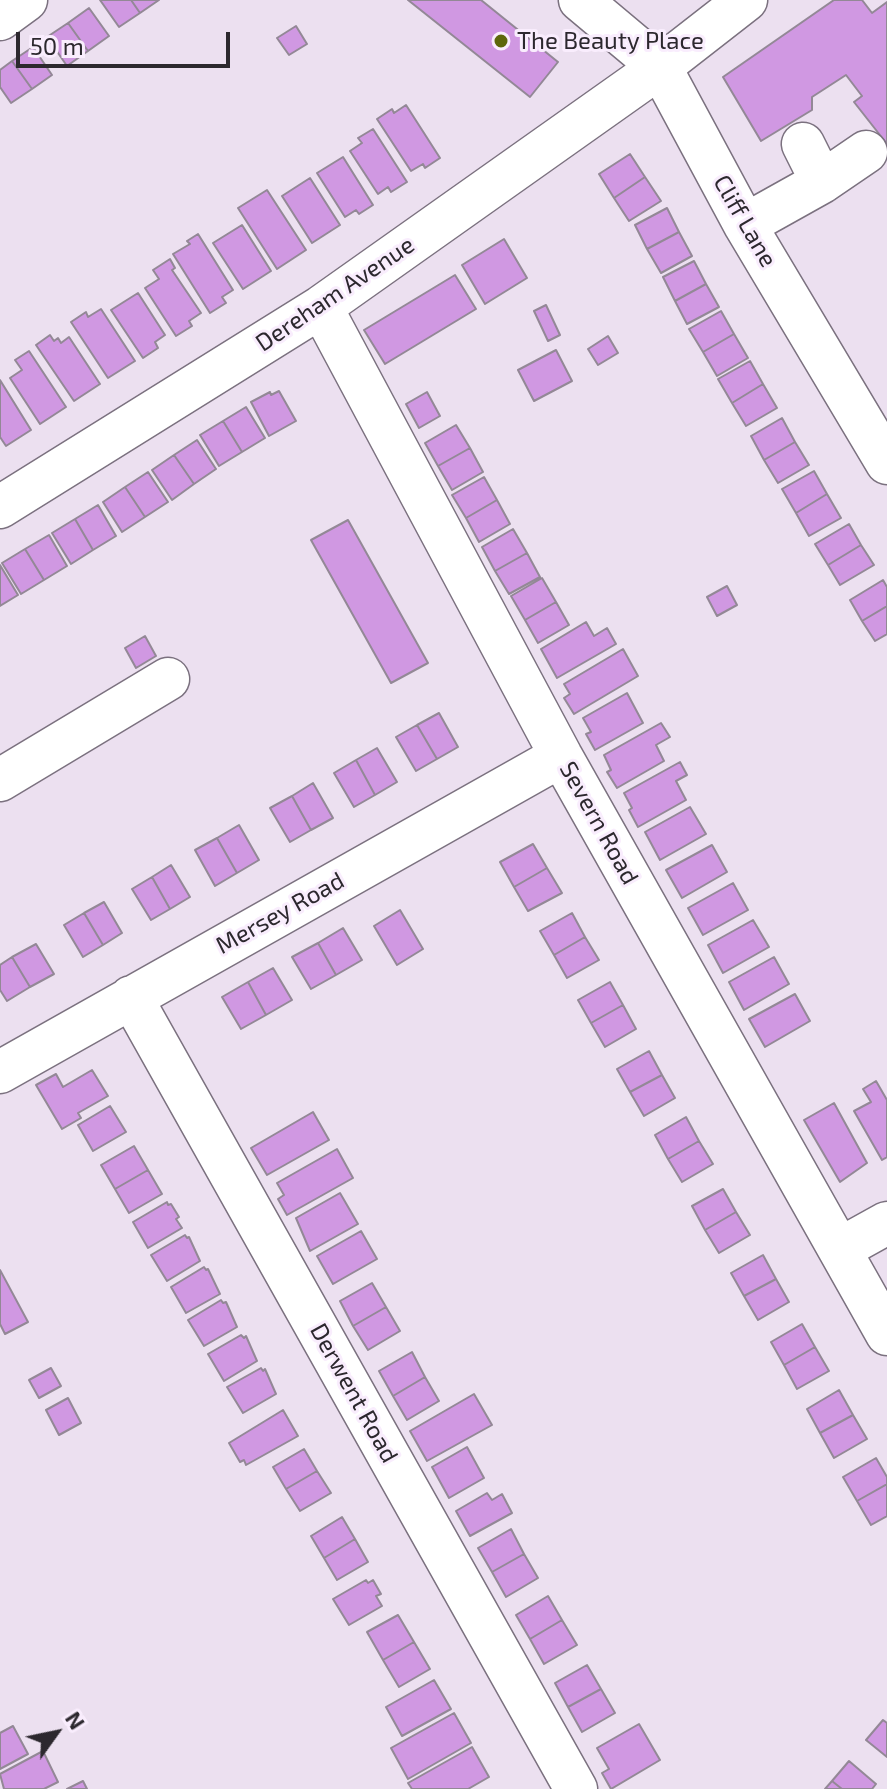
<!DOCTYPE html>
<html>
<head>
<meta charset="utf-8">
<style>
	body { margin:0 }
	#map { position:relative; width:887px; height:1789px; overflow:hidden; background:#ece0f0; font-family:"Exo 2",sans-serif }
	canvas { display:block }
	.north { position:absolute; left:16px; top:1693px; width:80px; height:80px; -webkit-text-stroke:6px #f9edfd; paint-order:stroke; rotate:57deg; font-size:22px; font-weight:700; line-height:32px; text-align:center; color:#2c282e }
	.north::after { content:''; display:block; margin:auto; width:28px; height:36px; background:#2c282e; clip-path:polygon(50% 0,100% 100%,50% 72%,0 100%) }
	.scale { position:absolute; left:16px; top:32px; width:214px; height:36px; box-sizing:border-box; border:4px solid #2c282e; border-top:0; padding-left:10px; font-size:24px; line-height:28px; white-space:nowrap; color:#2c282e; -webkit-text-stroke:6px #f9edfd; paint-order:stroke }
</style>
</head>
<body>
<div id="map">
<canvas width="887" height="1789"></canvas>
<div class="north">N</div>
<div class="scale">50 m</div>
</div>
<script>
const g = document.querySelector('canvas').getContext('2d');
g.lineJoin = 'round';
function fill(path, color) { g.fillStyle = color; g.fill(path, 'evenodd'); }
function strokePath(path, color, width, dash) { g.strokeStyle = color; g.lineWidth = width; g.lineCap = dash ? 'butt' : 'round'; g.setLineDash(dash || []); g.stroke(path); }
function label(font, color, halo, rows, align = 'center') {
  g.font = font + ' "Exo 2",sans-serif'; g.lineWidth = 6; g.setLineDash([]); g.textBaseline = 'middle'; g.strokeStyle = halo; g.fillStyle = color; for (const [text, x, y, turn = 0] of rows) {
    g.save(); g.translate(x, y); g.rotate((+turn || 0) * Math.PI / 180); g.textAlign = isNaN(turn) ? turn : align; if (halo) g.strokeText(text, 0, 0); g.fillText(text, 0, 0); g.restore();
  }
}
const building = new Path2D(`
	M 100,0 L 131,0 L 140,13 L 119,27 Z
	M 131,0 L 159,0 L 140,13 Z
	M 408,0 L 481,0 L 558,62 L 530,97 Z
	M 834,0 L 862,0 L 872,13 L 887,2 L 887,144 L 854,102 L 862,96 L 846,75 L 812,97 L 812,110 L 761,141 L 723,77 Z
	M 89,8 L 109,36 L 88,51 L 68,23 Z
	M 68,23 L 88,51 L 67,66 L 47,37 Z
	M 296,26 L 307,44 L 289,55 L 277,38 Z
	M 33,47 L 52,75 L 32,89 L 12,61 Z
	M 12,61 L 32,89 L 11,103 L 0,87 L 0,70 Z
	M 406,105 L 440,158 L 425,168 L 423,164 L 411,171 L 377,119 L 392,109 L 394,113 Z
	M 373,129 L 407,182 L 391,192 L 388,187 L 378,194 L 350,151 L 362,143 L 358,138 Z
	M 630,154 L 645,177 L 614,198 L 599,174 Z
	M 343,157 L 373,205 L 359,214 L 356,210 L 345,217 L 317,173 Z
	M 645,177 L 661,201 L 629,221 L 614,198 Z
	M 310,178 L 340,225 L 312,243 L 282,196 Z
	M 267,190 L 306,250 L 277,269 L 238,208 Z
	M 667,208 L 679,232 L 647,249 L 635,225 Z
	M 242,225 L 271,271 L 243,289 L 213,243 Z
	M 679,232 L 692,256 L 661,273 L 647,249 Z
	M 198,234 L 233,290 L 222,297 L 226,303 L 210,313 L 173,254 L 190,244 L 187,241 Z
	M 504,239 L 527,278 L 485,304 L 462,265 Z
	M 170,259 L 175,268 L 172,270 L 201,313 L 189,321 L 192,326 L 176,336 L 145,288 L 159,279 L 153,270 Z
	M 694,261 L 706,284 L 675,301 L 663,277 Z
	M 455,275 L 476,309 L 385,364 L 364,330 Z
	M 706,284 L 719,307 L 687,324 L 675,301 Z
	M 138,293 L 165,335 L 155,342 L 158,348 L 143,358 L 111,310 Z
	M 546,305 L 560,335 L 548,341 L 534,311 Z
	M 101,309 L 135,361 L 108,378 L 71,322 L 86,312 L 88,317 Z
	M 721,311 L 734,334 L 703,352 L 689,329 Z
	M 734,334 L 748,358 L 717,376 L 703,352 Z
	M 50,335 L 54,341 L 58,338 L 61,343 L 69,337 L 100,384 L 74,401 L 36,345 Z
	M 608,336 L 618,353 L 598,365 L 588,349 Z
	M 556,350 L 572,381 L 534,401 L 518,370 Z
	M 29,351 L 66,407 L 40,424 L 10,378 L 22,370 L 15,360 Z
	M 750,361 L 763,384 L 732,403 L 718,379 Z
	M 0,380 L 31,430 L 6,446 L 0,437 Z
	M 763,384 L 777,408 L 746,426 L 732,403 Z
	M 279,391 L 296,421 L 269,436 L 251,402 L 270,392 L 271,395 Z
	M 427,392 L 440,416 L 419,428 L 406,404 Z
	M 246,407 L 265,438 L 242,452 L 223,421 Z
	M 782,418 L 795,442 L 764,460 L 751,436 Z
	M 223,421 L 242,452 L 219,466 L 200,435 Z
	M 456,425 L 470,448 L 438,466 L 425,443 Z
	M 197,440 L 216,469 L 194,484 L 174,455 Z
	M 795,442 L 809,465 L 778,483 L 764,460 Z
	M 470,448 L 483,472 L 452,490 L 438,466 Z
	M 174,455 L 194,484 L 172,500 L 152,470 Z
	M 814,471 L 827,494 L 796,513 L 782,489 Z
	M 148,472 L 168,502 L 145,517 L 125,487 Z
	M 484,477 L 497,500 L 466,518 L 452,495 Z
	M 125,487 L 145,517 L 122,532 L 103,502 Z
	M 827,494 L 841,518 L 809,536 L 796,513 Z
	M 497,500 L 510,524 L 479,542 L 466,518 Z
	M 98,505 L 116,536 L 93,550 L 75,519 Z
	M 75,519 L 93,550 L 71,564 L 52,533 Z
	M 348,520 L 428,663 L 391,683 L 311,540 Z
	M 849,524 L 861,545 L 828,565 L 815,544 Z
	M 513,529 L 527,553 L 495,571 L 482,547 Z
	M 49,535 L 67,566 L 44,580 L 25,549 Z
	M 861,545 L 874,565 L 840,585 L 828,565 Z
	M 25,549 L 44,580 L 21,594 L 2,563 Z
	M 527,553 L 540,577 L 509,594 L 495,571 Z
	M 0,565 L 18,595 L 0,606 Z
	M 542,578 L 556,602 L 525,620 L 511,596 Z
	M 883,580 L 887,587 L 887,606 L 862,621 L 850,600 Z
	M 727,586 L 737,605 L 717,616 L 707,597 Z
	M 556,602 L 569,625 L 538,643 L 525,620 Z
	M 887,606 L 887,634 L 875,641 L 862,621 Z
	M 586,622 L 594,636 L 607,628 L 616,644 L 557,678 L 541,649 Z
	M 145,636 L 156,656 L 136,668 L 125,648 Z
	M 623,649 L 638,676 L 574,714 L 564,698 L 570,694 L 564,684 Z
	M 627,693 L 643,723 L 595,750 L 586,734 L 591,732 L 583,718 Z
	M 439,713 L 458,747 L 437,759 L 417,725 Z
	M 661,723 L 670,737 L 656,745 L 664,761 L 617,788 L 607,772 L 611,770 L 604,755 Z
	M 417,725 L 437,759 L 416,771 L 396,737 Z
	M 377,748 L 397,782 L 375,795 L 356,760 Z
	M 356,760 L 375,795 L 354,807 L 334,773 Z
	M 680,762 L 687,775 L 676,781 L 686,800 L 638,827 L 629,810 L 632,808 L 624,793 Z
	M 313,783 L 333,818 L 311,830 L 292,796 Z
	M 292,796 L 311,830 L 290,842 L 270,808 Z
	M 690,807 L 706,834 L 660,860 L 645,832 Z
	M 239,825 L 259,860 L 237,873 L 217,838 Z
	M 217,838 L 237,873 L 215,886 L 195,850 Z
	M 533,844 L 547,868 L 514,887 L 500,862 Z
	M 712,845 L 727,872 L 682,898 L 666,870 Z
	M 171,865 L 190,897 L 170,909 L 152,877 Z
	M 547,868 L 562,893 L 528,911 L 514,887 Z
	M 152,877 L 170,909 L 151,920 L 132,889 Z
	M 733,883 L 748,910 L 703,935 L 688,908 Z
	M 104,902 L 122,933 L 103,945 L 84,913 Z
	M 400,910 L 423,949 L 397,965 L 374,926 Z
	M 84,913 L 103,945 L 83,957 L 64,925 Z
	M 572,913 L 585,937 L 554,955 L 540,931 Z
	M 753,920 L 769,947 L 723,973 L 708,945 Z
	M 343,928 L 362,960 L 336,975 L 318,943 Z
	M 585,937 L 599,960 L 567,978 L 554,955 Z
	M 318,943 L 336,975 L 311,989 L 292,957 Z
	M 36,944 L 54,974 L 30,987 L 12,957 Z
	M 12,957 L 30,987 L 7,1001 L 0,990 L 0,965 Z
	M 774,957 L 789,984 L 744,1010 L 729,982 Z
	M 273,968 L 292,1000 L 266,1015 L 248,982 Z
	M 248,982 L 266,1015 L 241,1029 L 222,997 Z
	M 610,982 L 623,1005 L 591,1023 L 578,1000 Z
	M 795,994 L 810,1021 L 765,1047 L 749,1019 Z
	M 623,1005 L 636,1029 L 605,1047 L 591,1023 Z
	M 649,1051 L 662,1075 L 630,1092 L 617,1069 Z
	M 92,1070 L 108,1096 L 78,1113 L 81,1118 L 62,1129 L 36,1085 L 56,1074 L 63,1087 Z
	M 662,1075 L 675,1098 L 644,1116 L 630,1092 Z
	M 876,1081 L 887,1100 L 887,1157 L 882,1160 L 854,1111 L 871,1102 L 863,1089 Z
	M 834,1103 L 867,1163 L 840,1182 L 804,1120 Z
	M 110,1106 L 126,1132 L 93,1151 L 78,1125 Z
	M 313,1112 L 329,1140 L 267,1175 L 251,1148 Z
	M 686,1117 L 699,1141 L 668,1159 L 655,1135 Z
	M 699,1141 L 713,1164 L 682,1182 L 668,1159 Z
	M 134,1146 L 148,1170 L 115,1189 L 101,1165 Z
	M 337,1149 L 353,1178 L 287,1215 L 278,1199 L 284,1195 L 277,1183 Z
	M 148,1170 L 162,1194 L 129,1213 L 115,1189 Z
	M 723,1189 L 736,1212 L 705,1230 L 692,1206 Z
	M 340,1193 L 358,1224 L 310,1251 L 296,1218 Z
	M 167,1202 L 168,1205 L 171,1204 L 179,1217 L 176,1219 L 182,1228 L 148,1248 L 133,1222 Z
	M 736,1212 L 750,1235 L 719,1253 L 705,1230 Z
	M 361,1231 L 377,1259 L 333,1284 L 317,1256 Z
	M 185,1235 L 187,1238 L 189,1237 L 200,1261 L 167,1281 L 151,1255 Z
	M 763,1255 L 776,1279 L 744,1296 L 731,1273 Z
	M 204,1267 L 206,1270 L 208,1269 L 220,1294 L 186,1313 L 171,1287 Z
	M 0,1270 L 28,1322 L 5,1334 L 0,1324 Z
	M 776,1279 L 789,1302 L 758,1320 L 744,1296 Z
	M 372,1283 L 386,1307 L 353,1326 L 340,1301 Z
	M 221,1300 L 223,1303 L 226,1302 L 237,1327 L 204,1346 L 188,1320 Z
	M 386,1307 L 400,1331 L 368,1350 L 353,1326 Z
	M 802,1324 L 815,1347 L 784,1365 L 771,1342 Z
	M 241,1335 L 244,1338 L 246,1336 L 257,1361 L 224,1381 L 208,1354 Z
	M 815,1347 L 829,1371 L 797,1389 L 784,1365 Z
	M 412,1352 L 425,1377 L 393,1396 L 379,1371 Z
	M 51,1368 L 61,1386 L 39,1398 L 29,1380 Z
	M 261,1368 L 263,1371 L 265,1369 L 276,1394 L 243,1413 L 227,1387 Z
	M 425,1377 L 439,1401 L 407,1420 L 393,1396 Z
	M 839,1390 L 853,1415 L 820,1433 L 807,1409 Z
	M 474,1394 L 492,1425 L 427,1461 L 410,1431 Z
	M 68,1398 L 81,1423 L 59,1435 L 46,1410 Z
	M 283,1410 L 298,1436 L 246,1465 L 244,1460 L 240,1462 L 229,1443 Z
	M 853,1415 L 867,1439 L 834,1458 L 820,1433 Z
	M 467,1447 L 484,1478 L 449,1498 L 432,1467 Z
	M 304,1449 L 317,1471 L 286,1489 L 273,1467 Z
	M 876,1458 L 887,1477 L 887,1484 L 857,1501 L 843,1477 Z
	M 317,1471 L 331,1493 L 300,1511 L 286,1489 Z
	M 887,1484 L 887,1516 L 871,1525 L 857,1501 Z
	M 487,1493 L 492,1500 L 502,1494 L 512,1513 L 470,1536 L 456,1511 Z
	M 342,1517 L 355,1539 L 324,1558 L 311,1536 Z
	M 511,1529 L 524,1554 L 492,1572 L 478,1548 Z
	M 355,1539 L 368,1562 L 337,1580 L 324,1558 Z
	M 524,1554 L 538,1578 L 506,1597 L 492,1572 Z
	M 366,1580 L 368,1583 L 373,1580 L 381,1594 L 376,1596 L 382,1606 L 349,1625 L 333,1599 Z
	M 548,1596 L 562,1620 L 530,1639 L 516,1615 Z
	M 398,1615 L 414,1642 L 383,1660 L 367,1632 Z
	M 562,1620 L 577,1645 L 544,1664 L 530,1639 Z
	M 414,1642 L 430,1669 L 399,1687 L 383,1660 Z
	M 587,1665 L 601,1689 L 568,1707 L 555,1683 Z
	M 434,1680 L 451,1709 L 402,1736 L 386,1707 Z
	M 601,1689 L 615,1713 L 582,1732 L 568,1707 Z
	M 454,1713 L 471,1743 L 408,1779 L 391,1748 Z
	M 883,1720 L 887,1723 L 887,1757 L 866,1740 Z
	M 639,1724 L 660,1760 L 611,1789 L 602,1773 L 609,1769 L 597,1748 Z
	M 13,1726 L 28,1754 L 0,1769 L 0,1733 Z
	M 472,1747 L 489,1777 L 468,1789 L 412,1789 L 408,1783 Z
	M 43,1751 L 58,1782 L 44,1789 L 4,1789 L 0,1774 Z
	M 849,1761 L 876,1784 L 872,1789 L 842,1789 L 832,1781 Z
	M 83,1781 L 87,1789 L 67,1789 Z
	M 832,1781 L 842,1789 L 825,1789 Z`);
const minor = new Path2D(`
	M 580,0 L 660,67 L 745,225 L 887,463
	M 0,19 L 26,0
	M 803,144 L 822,182
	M 745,225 L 822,182 L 866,152
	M 321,307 L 561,756 L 887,1334
	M 0,507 L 321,307 L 660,67 L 746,0
	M 0,780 L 168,679
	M 131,997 L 576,1789
	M 0,1072 L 561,756
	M 840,1249 L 887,1223`);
const markers = [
	[501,41,8,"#5d670b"]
];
const poiNames = [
	["The Beauty Place",517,41]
];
const streetNames = [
	["Cliff Lane",745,221,60],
	["Dereham Avenue",335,294,-34],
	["Severn Road",599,823,61],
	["Mersey Road",280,913,-29],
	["Derwent Road",354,1393,61]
];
fill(building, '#d098e2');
strokePath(building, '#938896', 2);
strokePath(minor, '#7b717f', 45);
strokePath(minor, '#fff', 42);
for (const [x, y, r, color] of markers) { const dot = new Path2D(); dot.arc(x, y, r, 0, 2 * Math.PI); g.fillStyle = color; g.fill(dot); strokePath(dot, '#f9edfd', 3); }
label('24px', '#2c282e', '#f9edfd', poiNames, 'left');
label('24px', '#2c282e', '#f9edfd', streetNames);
</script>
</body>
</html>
